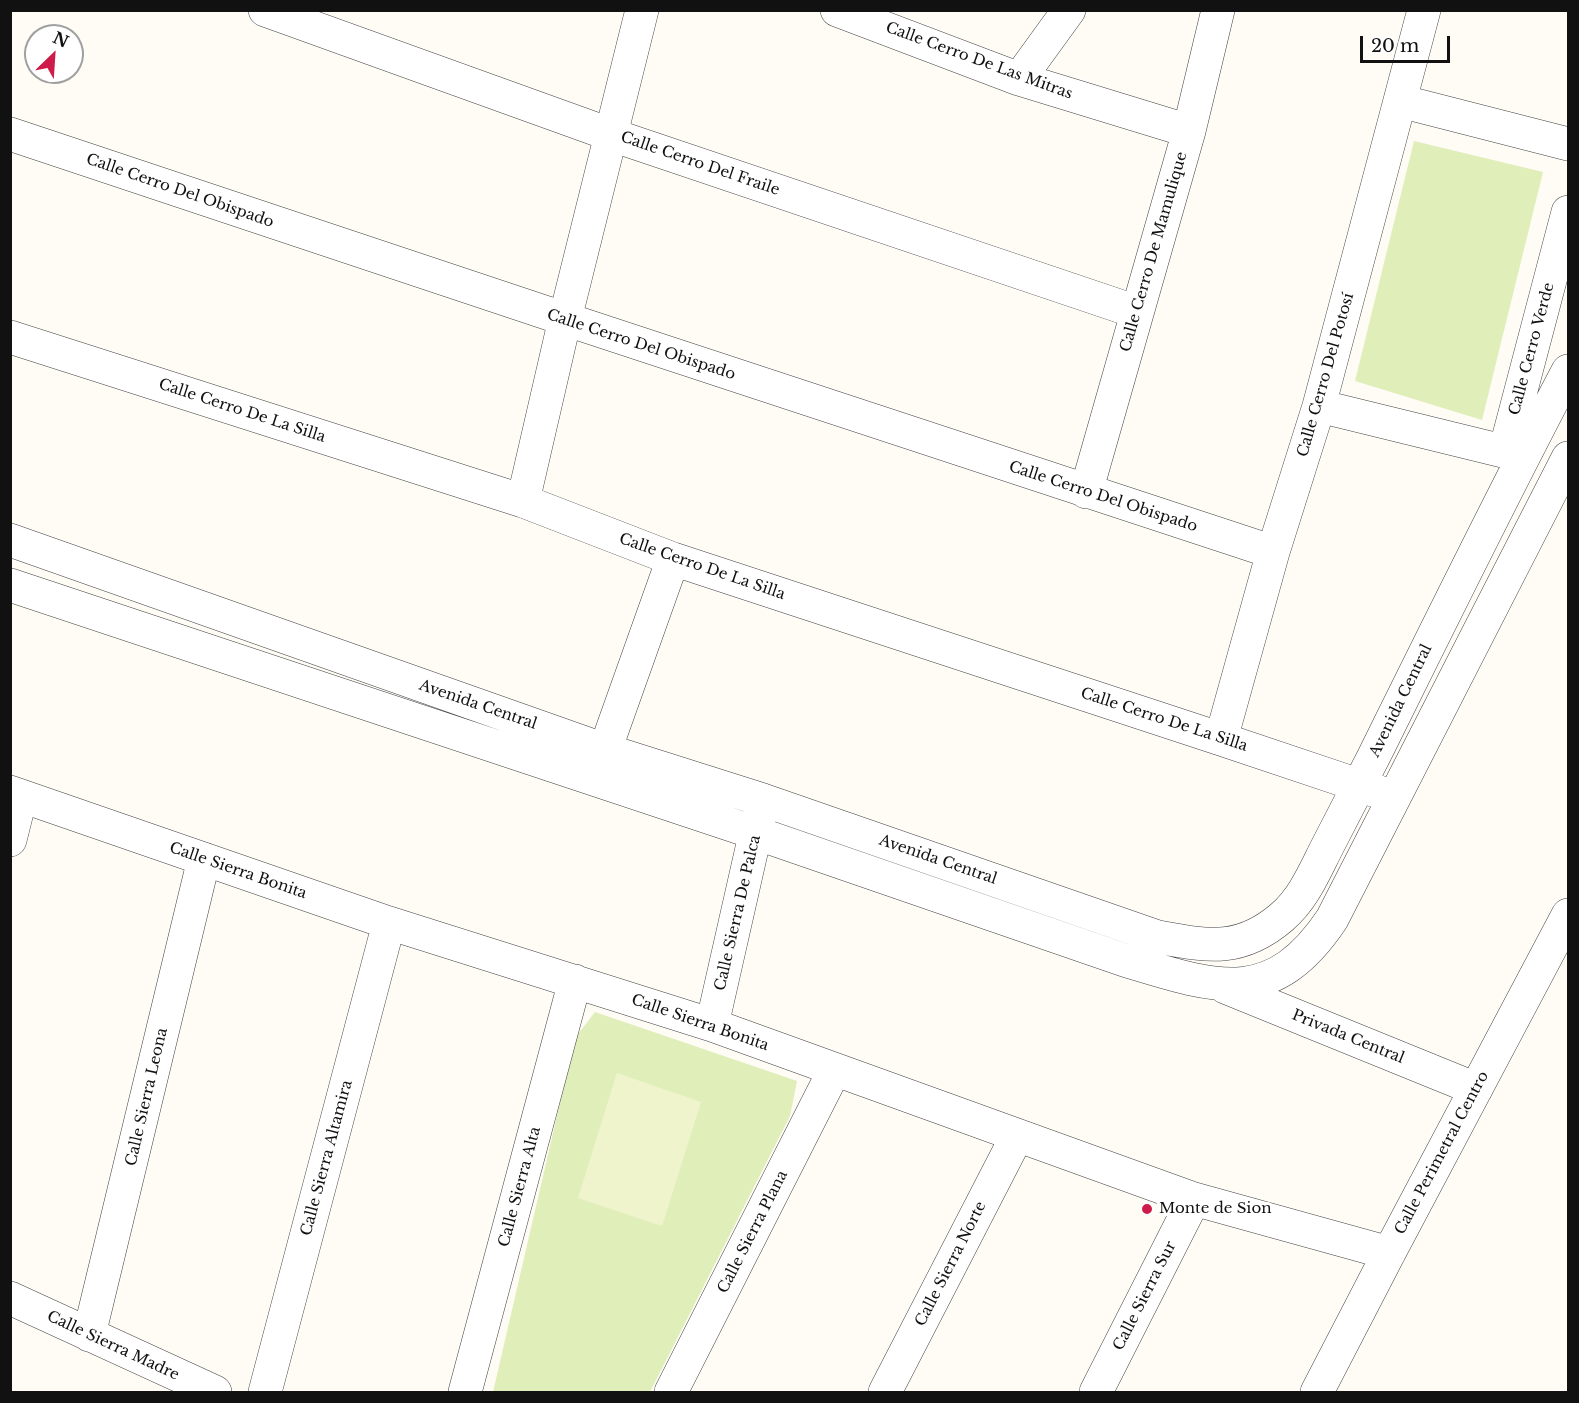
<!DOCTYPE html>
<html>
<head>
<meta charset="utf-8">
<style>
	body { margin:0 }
	#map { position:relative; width:1579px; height:1403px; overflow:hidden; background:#fffbf5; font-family:"Libre Baskerville",serif }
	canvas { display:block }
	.frame { position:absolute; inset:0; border:12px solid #111; pointer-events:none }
	.north { position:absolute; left:24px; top:24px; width:60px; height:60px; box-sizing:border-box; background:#fff; border:2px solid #a0a0a0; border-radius:50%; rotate:25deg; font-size:16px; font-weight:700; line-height:24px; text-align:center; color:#111 }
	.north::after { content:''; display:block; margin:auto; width:21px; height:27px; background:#ce1b49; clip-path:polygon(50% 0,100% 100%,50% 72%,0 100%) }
	.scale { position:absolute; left:1360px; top:36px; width:90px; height:27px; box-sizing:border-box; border:3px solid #111; border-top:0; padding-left:8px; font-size:18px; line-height:21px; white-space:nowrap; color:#111; -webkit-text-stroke:4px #fff; paint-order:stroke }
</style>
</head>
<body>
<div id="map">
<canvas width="1579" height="1403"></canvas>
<div class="frame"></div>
<div class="north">N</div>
<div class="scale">20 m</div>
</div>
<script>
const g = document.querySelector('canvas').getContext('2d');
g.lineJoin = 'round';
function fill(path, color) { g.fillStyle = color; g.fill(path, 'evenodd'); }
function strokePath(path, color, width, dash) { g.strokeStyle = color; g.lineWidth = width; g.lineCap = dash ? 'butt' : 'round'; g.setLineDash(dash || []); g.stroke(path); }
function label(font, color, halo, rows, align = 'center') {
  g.font = font + ' "Libre Baskerville",serif'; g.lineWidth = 6; g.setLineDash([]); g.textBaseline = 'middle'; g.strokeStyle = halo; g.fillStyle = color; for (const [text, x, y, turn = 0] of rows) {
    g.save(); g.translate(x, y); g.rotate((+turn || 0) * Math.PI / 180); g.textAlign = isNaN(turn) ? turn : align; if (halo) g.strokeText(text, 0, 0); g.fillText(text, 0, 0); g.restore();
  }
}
const green = new Path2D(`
	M 1414,141 L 1543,172 L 1482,420 L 1355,381 Z
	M 595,1012 L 797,1081 L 790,1116 L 650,1392 L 493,1392 L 575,1038 Z`);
const pitch = new Path2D(`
	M 617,1073 L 701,1102 L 662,1226 L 578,1198 Z`);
const minor = new Path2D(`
	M 265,10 L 612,135 L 1137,312
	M 837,10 L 1019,79 L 1189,131
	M 1019,79 L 1069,10
	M 1400,101 L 1568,144
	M 10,134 L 565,319 L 1273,552
	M 10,337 L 523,501 L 673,559 L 1221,739 L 1379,792
	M 1319,406 L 1523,456
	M 1505,451 L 1568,212
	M 1086,492 L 1189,131 L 1218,10
	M 523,501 L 565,319 L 642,10
	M 10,540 L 605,750 L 763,800 L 1158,937 C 1208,946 1240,953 1282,917 C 1303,899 1314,873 1326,849 C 1342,818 1358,787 1374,756 C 1438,627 1501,498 1568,371
	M 10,585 L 756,833 L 1124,960 C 1214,987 1271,1010 1332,919 L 1568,458
	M 1221,739 L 1273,552 L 1319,406 L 1424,10
	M 605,750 L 673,559
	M 10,792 L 389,923 L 712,1025 L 1194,1199 L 1389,1253
	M 10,840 L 21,796
	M 1225,987 L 1476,1089
	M 712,1025 L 760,813
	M 10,1298 L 215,1392
	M 89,1335 L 204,859
	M 265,1392 L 389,923
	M 465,1392 L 575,981
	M 671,1392 L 834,1071
	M 885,1392 L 1017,1136
	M 1096,1392 L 1194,1199
	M 1317,1392 L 1389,1253 L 1568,915`);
const markers = [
	[1147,1209,6,"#ce1b49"]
];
const streetNames = [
	["Calle Cerro De Las Mitras",979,61,20],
	["Calle Cerro Del Fraile",700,164,19],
	["Calle Cerro Del Obispado",180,191,19],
	["Calle Cerro De Mamulique",1154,252,-74],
	["Calle Cerro Del Obispado",641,345,18],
	["Calle Cerro Verde",1532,349,-75],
	["Calle Cerro Del Potosí",1326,375,-74],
	["Calle Cerro De La Silla",242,411,18],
	["Calle Cerro Del Obispado",1103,497,18],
	["Calle Cerro De La Silla",702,567,19],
	["Avenida Central",1401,701,-64],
	["Avenida Central",478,705,19],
	["Calle Cerro De La Silla",1164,720,18],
	["Avenida Central",938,860,19],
	["Calle Sierra Bonita",238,871,19],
	["Calle Sierra De Palca",738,913,-77],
	["Calle Sierra Bonita",700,1023,19],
	["Privada Central",1348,1037,22],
	["Calle Sierra Leona",147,1097,-77],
	["Calle Perimetral Centro",1442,1153,-62],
	["Calle Sierra Altamira",327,1158,-75],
	["Calle Sierra Alta",520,1187,-75],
	["Calle Sierra Plana",753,1232,-63],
	["Calle Sierra Norte",951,1264,-63],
	["Calle Sierra Sur",1145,1296,-63],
	["Calle Sierra Madre",113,1346,25]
];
const poiNames = [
	["Monte de Sion",1159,1209]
];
fill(green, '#e0eeba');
fill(pitch, '#eff4cd');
strokePath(minor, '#444', 34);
strokePath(minor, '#fff', 33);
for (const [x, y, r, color] of markers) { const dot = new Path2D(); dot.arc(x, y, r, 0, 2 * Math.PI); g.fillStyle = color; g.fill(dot); strokePath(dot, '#fff', 2); }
label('15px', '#111', '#fff', streetNames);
label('15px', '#111', '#fff', poiNames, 'left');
</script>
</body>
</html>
